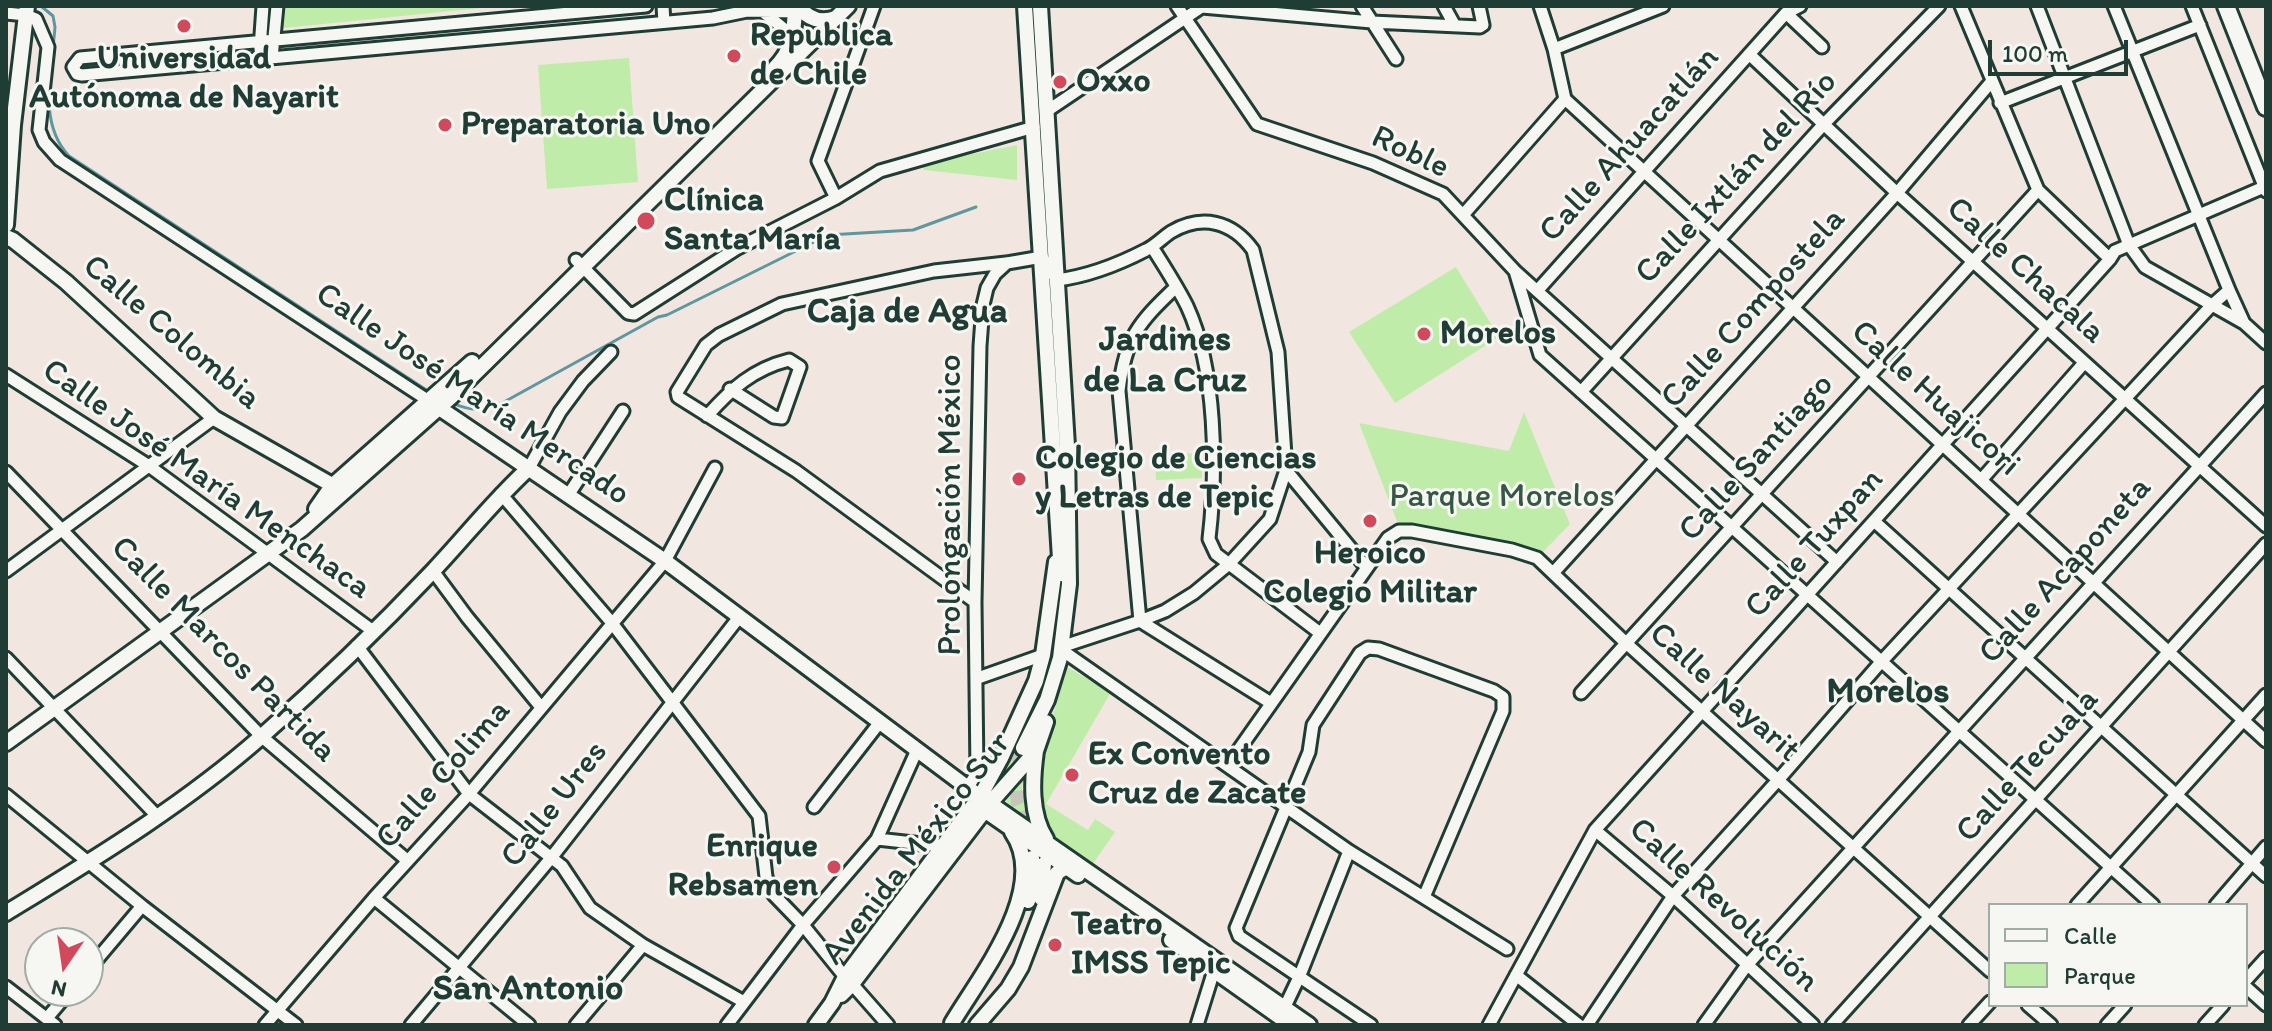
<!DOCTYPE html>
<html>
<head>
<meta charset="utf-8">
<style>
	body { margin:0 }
	#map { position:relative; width:2272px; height:1031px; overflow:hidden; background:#f2e6e1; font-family:Itim,sans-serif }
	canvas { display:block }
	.frame { position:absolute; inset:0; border:8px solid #1f3d34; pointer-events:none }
	.legend { position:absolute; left:1988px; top:903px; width:260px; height:104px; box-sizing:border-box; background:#f6f6f2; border:2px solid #a0aca6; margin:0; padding:10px 14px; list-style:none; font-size:24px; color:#1f3d34 }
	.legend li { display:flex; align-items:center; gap:16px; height:40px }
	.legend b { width:40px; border:2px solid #a0aca6 }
	.north { position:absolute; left:24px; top:927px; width:80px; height:80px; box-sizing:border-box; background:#f6f6f2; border:2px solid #a0aca6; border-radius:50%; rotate:193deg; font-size:22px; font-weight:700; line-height:32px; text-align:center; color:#1f3d34 }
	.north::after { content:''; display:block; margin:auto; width:28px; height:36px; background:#d1495b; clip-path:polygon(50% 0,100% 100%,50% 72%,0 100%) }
	.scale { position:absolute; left:1988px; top:40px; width:140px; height:36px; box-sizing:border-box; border:4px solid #1f3d34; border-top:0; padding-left:10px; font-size:24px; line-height:28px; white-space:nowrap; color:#1f3d34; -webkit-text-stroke:6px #f6f6f2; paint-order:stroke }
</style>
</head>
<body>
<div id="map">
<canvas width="2272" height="1031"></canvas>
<div class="frame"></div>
<ul class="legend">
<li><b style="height:10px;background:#f6f6f2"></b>Calle</li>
<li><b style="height:22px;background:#c0eca9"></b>Parque</li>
</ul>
<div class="north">N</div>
<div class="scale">100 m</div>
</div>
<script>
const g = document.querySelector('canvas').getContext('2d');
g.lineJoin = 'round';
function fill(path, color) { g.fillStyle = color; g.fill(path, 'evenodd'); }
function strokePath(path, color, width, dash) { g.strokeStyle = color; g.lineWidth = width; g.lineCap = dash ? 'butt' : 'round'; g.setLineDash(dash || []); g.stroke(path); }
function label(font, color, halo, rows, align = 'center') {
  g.font = font + ' Itim,sans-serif'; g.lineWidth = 6; g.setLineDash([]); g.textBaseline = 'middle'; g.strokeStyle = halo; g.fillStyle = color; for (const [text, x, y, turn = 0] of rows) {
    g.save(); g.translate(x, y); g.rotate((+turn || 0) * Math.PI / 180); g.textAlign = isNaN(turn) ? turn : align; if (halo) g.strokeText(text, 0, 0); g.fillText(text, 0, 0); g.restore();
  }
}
const green = new Path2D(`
	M 276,6 L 501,6 L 274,29 Z
	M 629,58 L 638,182 L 547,189 L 538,65 Z
	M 1017,145 L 1017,180 L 924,170 L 923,164 Z
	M 1456,267 L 1499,337 L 1395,403 L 1349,332 Z
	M 1524,412 L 1570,524 L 1543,552 L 1400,529 L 1359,423 L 1509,451 Z
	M 1201,453 L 1202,478 L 1156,480 L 1155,455 Z
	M 1067,667 L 1111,692 L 1046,804 L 1088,830 L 1095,819 L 1115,832 L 1092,865 L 1053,840 L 1030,792 L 1043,736 L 1055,709 Z
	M 1011,744 L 1020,750 L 1028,747 L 991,792 L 989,790 Z
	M 1023,776 L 1022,790 L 1027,812 L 1023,814 L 1009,806 L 1003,795 Z`);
const stream = new Path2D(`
	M 41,6 L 53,16 L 55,27 C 52,70 37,122 69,156 L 431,393
	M 452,403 C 472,412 485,411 504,402 L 658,317 L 667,315 L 828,235 L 913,230 L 976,207`);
const majorTunnel = new Path2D(`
	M 1015,770 L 1018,803 L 1030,835
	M 987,795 L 1015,751`);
const minor = new Path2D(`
	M 646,6 L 80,58 L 73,67 L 77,74 L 82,75 L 713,18 L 747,11 L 799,12
	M 663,6 L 664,22
	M 1177,6 L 1257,124 L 1373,163 L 1443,194 L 1515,271 L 1837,562
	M 1362,6 L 1396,59
	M 1444,6 L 1455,26
	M 1540,6 L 1554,49 L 1565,99
	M 1961,6 L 2038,190 L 2110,259
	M 2037,6 L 2129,245 L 2145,267 L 2244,323
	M 2114,6 L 2229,290 L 2244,323 L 2266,343
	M 2192,6 L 2266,191
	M 1202,7 L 1372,22 L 1480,27 L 1483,25 L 1479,6
	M 762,11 L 783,28 L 787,46
	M 6,13 L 26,15 L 36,19 L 48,47 L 39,130 L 44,142 L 60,160 L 429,401
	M 1786,13 L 1822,47
	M 260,49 L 263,6
	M 1554,49 L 1663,6
	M 1749,54 L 1897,193 L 2266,526
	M 272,58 L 277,6
	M 1565,99 L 2266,741
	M 2000,103 L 2200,25
	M 1047,111 L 1203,6
	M 836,198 L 818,161 L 874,6
	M 1463,215 L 1565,99
	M 1152,247 C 1164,266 1177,286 1187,306 C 1217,371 1217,469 1209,539 L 1216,554 L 1320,633
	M 576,260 L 628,313 L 634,314 L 736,249 L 836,198 L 880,171 L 1034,127
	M 1515,271 L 1540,355 L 2153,905
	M 1176,287 C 1138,323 1125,338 1119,391 L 1140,621 L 1271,703
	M 1537,291 L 1786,13 L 1800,6
	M 6,375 L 149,466 L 373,631
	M 1581,392 L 1823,125 L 1939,6
	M 707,416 C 731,389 753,369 789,360 L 800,367 L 782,418 L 774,417 L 730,389
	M 529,468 L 560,412 L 583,381 L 611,352
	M 1286,470 L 1366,567
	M 6,472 L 261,736 L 408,861
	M 1982,479 L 2084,363
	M 501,494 L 612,623 L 759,816 L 766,877 L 774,895 L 803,925 L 845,977
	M 569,494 L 623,411
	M 1874,521 L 2266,876
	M 6,571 L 214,418
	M 433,571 L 467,617 L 540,706
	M 1554,572 L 1897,193 L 1992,81
	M 975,602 L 796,471 L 678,397 L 677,392 L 706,345 L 719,335 L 782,304 L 934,271 L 1006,263
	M 357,646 L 469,794 L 562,866 L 590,908 L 643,945 L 744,1002
	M 1066,653 L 1349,851 L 1507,949
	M 6,658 L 157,816
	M 978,678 L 1043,655
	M 1581,693 L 2038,190
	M 1228,765 L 1388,538 L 1399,531 L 1412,531 L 1512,550 L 1537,558 L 1626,643 L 1990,971
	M 968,787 L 977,773 L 975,602 L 980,346 L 983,305 L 987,288 L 995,274 L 1007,263 L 1042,257 L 1057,280 C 1089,276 1117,265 1146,250 C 1155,246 1162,238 1171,232 C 1202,214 1232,221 1253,250 L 1278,352 L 1286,470 L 1270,519 L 1229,564 L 1194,593 L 1165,611 L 1140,621 L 1067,645
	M 6,795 L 142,906 L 296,1025
	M 814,807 L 880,722
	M 1595,830 L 1673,896 L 1813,1025
	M 877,839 L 941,846
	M 374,898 L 529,1025
	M 2077,905 L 2266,695
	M 2216,905 L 2266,847
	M 88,970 L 142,906
	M 1516,975 L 1579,1025
	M 2246,980 L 2266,958
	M 852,984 L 888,1025
	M 6,987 L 55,1025
	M 2246,987 L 2266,1005
	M 2028,1005 L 2051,1025
	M 1282,1013 L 1300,975 L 1349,851
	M 47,1018 L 70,991
	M 265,1025 L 374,898 L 469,794 L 665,561 L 715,468
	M 411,1025 L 551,858 L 740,616
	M 576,1025 L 643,945
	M 727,1025 L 803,925 L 877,839 L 917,750
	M 1197,1025 L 1216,964
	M 1371,1025 L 1239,936 L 1236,928 L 1309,752 L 1313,725 L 1360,653 L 1368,648 L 1379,649 L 1494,691 L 1503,697 L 1503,711 L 1424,897
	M 1489,1025 L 1595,830 L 2110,259 L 2115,251 L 2264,187
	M 1587,1025 L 1673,896 L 1779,779 L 1881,662 L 2211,306 L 2229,290
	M 1704,1025 L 1747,965 L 2266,393
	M 1832,1025 L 2266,544
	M 1969,1025 L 1990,1002
	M 2107,1025 L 2125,1005
	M 2205,1025 L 2223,1005`);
const major = new Path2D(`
	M 799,6 C 808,20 821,23 836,18
	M 1025,6 L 1061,574
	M 774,69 C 794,49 794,33 795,6
	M 6,225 L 13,125 L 27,6
	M 6,237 L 13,240 L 66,282 L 214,418 L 339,489
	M 429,401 L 665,561 L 972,791 L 1309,1025
	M 316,509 L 332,486 L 472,362
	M 6,743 L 302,529 L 451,397 L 848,6
	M 1023,748 L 1047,700 L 1060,658 L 1069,584 L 1067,446 L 1040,6
	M 1036,751 C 1032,780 1030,814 1046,839
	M 980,807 L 1078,875
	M 1041,898 L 1044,864
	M 1028,901 L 1033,878 L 1032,858
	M 6,913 C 94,859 184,805 262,736 C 321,684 379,628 433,571 C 466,536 494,500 529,468
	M 1171,940 L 1291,1025
	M 841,995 L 852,984 L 991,802 L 1036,751 L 1046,722
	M 952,1023 C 980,976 1051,888 1012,832
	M 816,1025 L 832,1003 L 845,977 L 981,795 L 1001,758 L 1036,681 L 1043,655 L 1056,562
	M 977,1025 L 1008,989 L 1021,967 L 1057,873 L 1066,867`);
const highway = new Path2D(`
	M 2226,6 L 2266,107`);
const markers = [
	[184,26,8,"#d1495b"],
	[734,56,8,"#d1495b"],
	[1060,82,8,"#d1495b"],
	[445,125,8,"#d1495b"],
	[646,221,10,"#d1495b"],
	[1424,334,8,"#d1495b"],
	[1019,479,8,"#d1495b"],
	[1370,521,8,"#d1495b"],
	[1072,775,8,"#d1495b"],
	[834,867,8,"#d1495b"],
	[1055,945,8,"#d1495b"]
];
const poiNames = [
	["Republica",750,36],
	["de Chile",750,75],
	["Universidad",184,59,"center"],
	["Autónoma de Nayarit",184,98,"center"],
	["Oxxo",1076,82],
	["Preparatoria Uno",461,125],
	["Clínica",664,201],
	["Santa María",664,240],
	["Morelos",1440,334],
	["Colegio de Ciencias",1035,459],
	["y Letras de Tepic",1035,498],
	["Heroico",1370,554,"center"],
	["Colegio Militar",1370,593,"center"],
	["Ex Convento",1088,755],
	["Cruz de Zacate",1088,794],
	["Enrique",818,847,"right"],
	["Rebsamen",818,886,"right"],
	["Teatro",1071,925],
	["IMSS Tepic",1071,964]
];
const streetNames = [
	["Calle Ahuacatlán",1630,145,-48],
	["Roble",1410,153,25],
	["Calle Ixtlán del Río",1737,178,-47],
	["Calle Chacala",2025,271,42],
	["Calle Compostela",1754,309,-48],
	["Calle Colombia",171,333,40],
	["Calle José María Mercado",472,395,34],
	["Calle Huajicori",1935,399,42],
	["Calle Santiago",1757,458,-48],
	["Calle José María Menchaca",206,480,35],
	["Prolongación México",951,505,-90],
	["Calle Tuxpan",1815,544,-48],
	["Calle Acaponeta",2066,571,-48],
	["Calle Marcos Partida",223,650,45],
	["Calle Nayarit",1724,693,42],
	["Calle Tecuala",2028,766,-48],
	["Calle Colima",444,775,-49],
	["Calle Ures",555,805,-52],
	["Avenida México Sur",917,849,-52],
	["Calle Revolución",1723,906,42]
];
const parkNames = [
	["Parque Morelos",1502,497]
];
const neighbourhoodNames = [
	["Caja de Agua",907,313],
	["Jardines",1165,341],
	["de La Cruz",1165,382],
	["Morelos",1888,693],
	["San Antonio",528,990]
];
fill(green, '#c0eca9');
strokePath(stream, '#5d979f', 3);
strokePath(majorTunnel, '#c8c4be', 14, [14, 7]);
strokePath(minor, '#1f3d34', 17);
strokePath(major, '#1f3d34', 20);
strokePath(highway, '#1f3d34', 22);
strokePath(minor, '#f6f6f2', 11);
strokePath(major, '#f6f6f2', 14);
strokePath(highway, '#f6f6f2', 16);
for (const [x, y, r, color] of markers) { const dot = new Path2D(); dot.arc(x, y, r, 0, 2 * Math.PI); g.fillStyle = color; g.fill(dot); strokePath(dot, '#f6f6f2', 3); }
label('bold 34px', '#1f3d34', '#f6f6f2', poiNames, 'left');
label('34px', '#1f3d34', '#f6f6f2', streetNames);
label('34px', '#375746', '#f6f6f2', parkNames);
label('bold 36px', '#1f3d34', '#f6f6f2', neighbourhoodNames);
</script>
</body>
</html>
